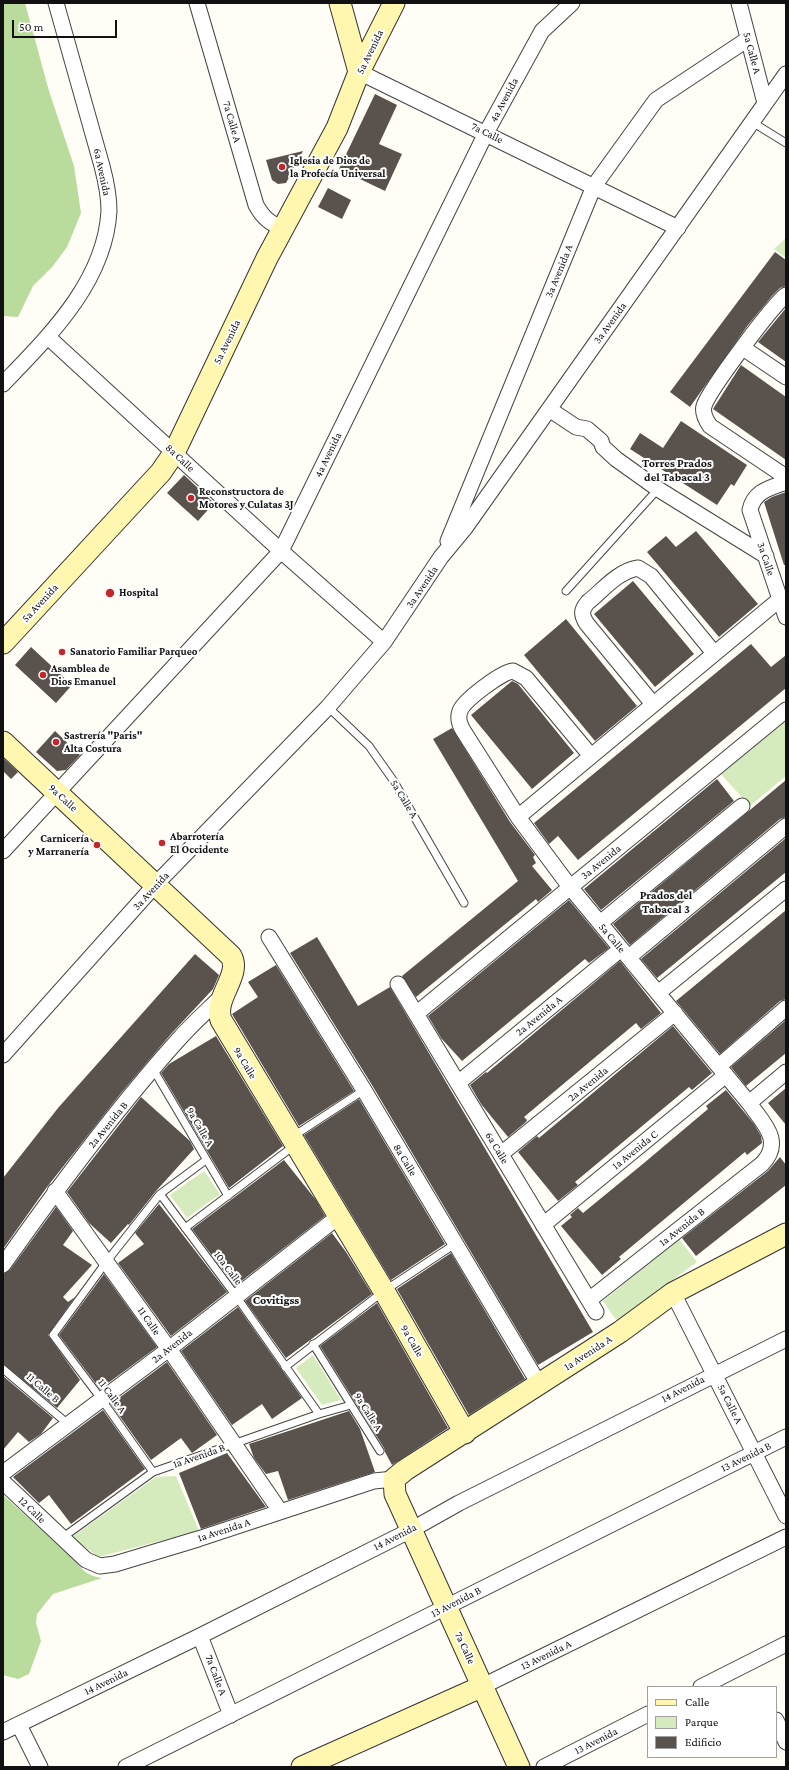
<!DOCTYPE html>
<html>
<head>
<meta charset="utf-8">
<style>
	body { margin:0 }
	#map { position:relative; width:789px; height:1770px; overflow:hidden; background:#fffdf5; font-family:"Crimson Pro",serif }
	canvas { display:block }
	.frame { position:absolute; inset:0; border:4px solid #111; pointer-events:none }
	.legend { position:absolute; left:647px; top:1686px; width:130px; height:72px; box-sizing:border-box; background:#fff; border:1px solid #a0a0a0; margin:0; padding:5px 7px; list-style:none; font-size:12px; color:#111 }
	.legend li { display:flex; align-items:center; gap:8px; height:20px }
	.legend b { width:20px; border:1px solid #a0a0a0 }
	.scale { position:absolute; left:12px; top:20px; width:105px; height:18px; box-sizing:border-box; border:2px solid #111; border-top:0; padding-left:5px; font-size:12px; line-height:14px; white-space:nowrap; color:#111; -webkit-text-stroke:3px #fff; paint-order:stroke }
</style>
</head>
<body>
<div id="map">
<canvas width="789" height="1770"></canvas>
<div class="frame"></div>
<ul class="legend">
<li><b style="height:5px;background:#fff6b0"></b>Calle</li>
<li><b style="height:11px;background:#d5ebbd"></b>Parque</li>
<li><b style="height:11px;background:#5a524d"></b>Edificio</li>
</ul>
<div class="scale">50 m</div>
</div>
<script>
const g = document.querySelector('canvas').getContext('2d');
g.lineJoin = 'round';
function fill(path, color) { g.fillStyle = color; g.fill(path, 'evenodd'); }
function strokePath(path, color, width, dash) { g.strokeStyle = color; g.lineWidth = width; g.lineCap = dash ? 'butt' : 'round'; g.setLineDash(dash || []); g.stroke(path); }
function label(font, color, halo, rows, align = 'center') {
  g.font = font + ' "Crimson Pro",serif'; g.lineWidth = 4; g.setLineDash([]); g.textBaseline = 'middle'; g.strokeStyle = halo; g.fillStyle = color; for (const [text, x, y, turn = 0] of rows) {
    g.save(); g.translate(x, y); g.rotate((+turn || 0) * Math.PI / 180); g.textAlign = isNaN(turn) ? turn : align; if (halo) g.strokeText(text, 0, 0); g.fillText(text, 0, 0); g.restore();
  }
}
const green = new Path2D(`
	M 786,238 L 786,258 L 774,249 Z
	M 786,717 L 786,776 L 750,806 L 718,771 Z
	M 204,1171 L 220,1194 L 187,1218 L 170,1195 Z
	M 679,1239 L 697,1262 L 617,1321 L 603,1301 Z
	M 313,1355 L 341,1400 L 322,1405 L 296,1368 Z
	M 176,1476 L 199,1531 L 98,1557 L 72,1537 L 156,1477 Z`);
const forest = new Path2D(`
	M 3,3 L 25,3 L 49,91 L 74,166 L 81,213 L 67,247 L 53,266 L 33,286 L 18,317 L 3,316 Z
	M 3,1495 L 75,1560 C 83,1572 89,1576 102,1578 L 53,1594 L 37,1614 L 36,1623 L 41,1641 L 29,1674 L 18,1679 L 3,1675 Z`);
const building = new Path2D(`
	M 375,94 L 397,105 L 379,144 L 402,154 L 385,191 L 339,169 Z
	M 303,151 L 286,183 L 278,184 L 272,180 L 266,160 Z
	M 328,188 L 351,200 L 342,219 L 318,207 Z
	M 775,252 L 786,260 L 786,286 L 780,288 L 772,296 L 748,325 L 690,407 L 670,392 Z
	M 786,308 L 786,362 L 758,342 Z
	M 741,365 L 786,397 L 786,460 L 713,409 Z
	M 681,421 L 747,465 L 734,486 L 731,484 L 717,505 L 630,449 L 640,433 L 663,448 Z
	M 184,475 L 214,503 L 198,521 L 167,493 Z
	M 786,492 L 786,565 L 784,565 L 764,502 L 772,497 Z
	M 696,531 L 758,604 L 719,637 L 647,552 L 666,536 L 676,547 Z
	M 633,581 L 694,654 L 655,687 L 594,614 Z
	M 566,619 L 637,706 L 595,741 L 524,655 Z
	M 751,644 L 771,667 L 786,655 L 786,688 L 578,860 L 558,836 L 549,844 L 534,823 Z
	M 31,647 L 72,685 L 56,703 L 15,665 Z
	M 512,681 L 518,684 L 574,753 L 532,789 L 471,715 Z
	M 452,728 L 510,822 L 535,855 L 533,857 L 536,863 L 532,866 L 552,890 L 538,902 L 536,899 L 416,997 L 402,976 L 518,881 L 433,739 Z
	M 55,731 L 80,755 L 66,770 L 57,771 L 36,752 Z
	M 3,758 L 18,772 L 11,779 L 3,771 Z
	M 717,779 L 734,801 L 601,910 L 584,889 Z
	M 786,780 L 786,817 L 780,819 L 630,945 L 613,924 Z
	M 786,838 L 786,872 L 657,978 L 641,959 Z
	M 569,900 L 609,948 L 589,963 L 585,959 L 462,1061 L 441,1038 L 428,1016 Z
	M 786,910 L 786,999 L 780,1001 L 720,1054 L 676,1001 Z
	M 317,937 L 358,1006 L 390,987 L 593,1332 L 538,1365 L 372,1085 L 290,953 Z
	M 195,954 L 219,975 L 213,989 L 171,1034 L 121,1093 L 47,1187 L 3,1249 L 3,1178 L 58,1108 Z
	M 620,961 L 661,1013 L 641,1029 L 636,1023 L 524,1117 L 527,1120 L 526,1122 L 508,1137 L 481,1104 L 470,1085 L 486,1072 L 487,1073 Z
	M 276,965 L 354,1091 L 299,1126 L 232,1014 L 258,997 L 248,982 Z
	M 786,1020 L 786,1053 L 746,1086 L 731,1067 Z
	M 673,1026 L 712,1073 L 692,1090 L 689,1087 L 575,1182 L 578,1185 L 558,1201 L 518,1152 L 537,1136 L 539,1138 Z
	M 216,1036 L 283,1146 L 229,1188 L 161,1073 L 169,1064 Z
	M 786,1088 L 786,1125 L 768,1103 Z
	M 726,1090 L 754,1124 L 761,1136 L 762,1143 L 747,1155 L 745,1152 L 619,1257 L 621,1259 L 602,1275 L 561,1226 L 572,1217 L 570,1215 L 578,1208 L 583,1213 L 644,1163 L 708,1109 L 706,1106 Z
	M 141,1097 L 190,1141 L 194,1149 L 156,1191 L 129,1225 L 128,1224 L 111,1243 L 89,1223 L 67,1192 Z
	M 359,1099 L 445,1244 L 391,1280 L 304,1135 Z
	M 780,1157 L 786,1165 L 786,1185 L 696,1256 L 682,1238 L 768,1171 Z
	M 284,1160 L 316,1200 L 325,1216 L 235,1286 L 192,1229 Z
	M 159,1204 L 227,1292 L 171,1336 L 118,1263 L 144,1244 L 135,1233 Z
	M 56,1207 L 73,1231 L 63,1245 L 92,1265 L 63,1297 L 68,1302 L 75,1297 L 48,1335 L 80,1380 L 57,1408 L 3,1364 L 3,1274 L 10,1270 Z
	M 332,1233 L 346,1252 L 372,1294 L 286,1358 L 245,1301 Z
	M 451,1253 L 525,1379 L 469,1415 L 397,1289 Z
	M 104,1274 L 157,1347 L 100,1389 L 59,1335 Z
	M 377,1303 L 448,1428 L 392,1465 L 385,1452 L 384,1448 L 320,1346 Z
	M 238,1307 L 302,1398 L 272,1419 L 262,1404 L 232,1425 L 181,1351 Z
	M 167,1362 L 217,1435 L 192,1453 L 181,1438 L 151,1460 L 111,1404 Z
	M 3,1376 L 53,1418 L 41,1434 L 29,1442 L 18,1432 L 3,1450 Z
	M 103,1410 L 145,1469 L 71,1524 L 49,1495 L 39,1503 L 13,1477 Z
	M 349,1411 L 360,1429 L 375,1472 L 288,1500 L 278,1471 L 266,1474 L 254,1458 L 249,1444 Z
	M 227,1453 L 266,1507 L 201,1529 L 179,1473 Z`);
const lane = new Path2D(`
	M 752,122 L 786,143
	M 566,591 L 658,489
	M 328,707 L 369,746 L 393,780 L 464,903
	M 153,1069 L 228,1196
	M 292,1137 L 364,1090
	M 160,1194 L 236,1296 L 319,1414
	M 185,1228 L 295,1145
	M 313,1344 L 380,1451
	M 285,1367 L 384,1291 L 455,1244
	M 3,1369 L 68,1424
	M 153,1472 L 102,1400 L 53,1335 L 107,1261 L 160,1194 L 206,1160
	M 62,1538 L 153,1472 L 319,1414 L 351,1405`);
const street = new Path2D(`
	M 197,3 L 256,205 C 263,218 270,223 283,229
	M 739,3 L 765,103
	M 359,72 L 678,228
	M 786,295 C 772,306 709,390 704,406 C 702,413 706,420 710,426 L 786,477
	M 48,337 L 281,551 L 384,642
	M 743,348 L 786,377
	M 3,384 C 49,336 105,282 109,211 C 109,195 106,181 102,166 L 56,3
	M 549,409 L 576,427 L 587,429 L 601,441 L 603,447 L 616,459 L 658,489 L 766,556
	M 786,482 C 770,488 754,491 750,510 L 786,617
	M 448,541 L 594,186 L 656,100 L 748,39
	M 653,704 L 587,624 C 581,615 581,610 588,602 C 603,590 618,571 638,568 L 651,576 L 714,653
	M 518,817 L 779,600
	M 3,851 L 281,551 L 486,133 L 542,31 L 572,3
	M 600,923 L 742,806
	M 269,937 L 364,1090 L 539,1384
	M 629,957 L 786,826
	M 398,984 L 596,1312
	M 658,993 L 786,889
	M 416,1014 L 786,710
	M 3,1055 L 156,884 L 328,707 L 384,642 L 441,557 L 465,528 L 786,74
	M 719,1066 L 786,1008
	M 458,1083 L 621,949
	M 749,1103 L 786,1072
	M 501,1154 L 675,1013
	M 55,1191 L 169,1349 L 280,1511
	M 543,1225 L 726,1075
	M 3,1265 C 58,1187 115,1110 178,1040 C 192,1024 208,1010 223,995
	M 673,1293 L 786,1516
	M 589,1300 L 762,1164 C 784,1141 763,1123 749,1103 L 570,887 L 518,817 L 464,732 C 460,726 457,719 460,711 C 464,700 502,672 513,671 L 526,678 L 591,756
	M 3,1473 L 169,1349 L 338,1217
	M 3,1482 L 86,1560 L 100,1566 L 115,1564 L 198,1539 L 374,1481 L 394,1479
	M 200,1636 L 231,1715
	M 483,1686 L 786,1537
	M 701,1687 L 786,1644
	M 776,1720 L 786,1742
	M 19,1725 L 40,1767
	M 3,1732 L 200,1636 L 411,1530 L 459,1503 L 786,1339
	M 126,1767 L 786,1437
	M 544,1767 L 648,1714`);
const secondary = new Path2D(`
	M 340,3 L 359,72
	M 3,643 L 161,472 L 174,453 L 267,258 L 337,128 L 359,72 L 394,3
	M 3,742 L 231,956 C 242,975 213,998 221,1020 L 384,1291 L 465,1433
	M 302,1767 L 483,1686
	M 519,1767 L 395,1494 L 394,1479 L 405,1470 L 620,1332 L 673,1293 L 786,1234`);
const markers = [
	[282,167,4,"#c4262e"],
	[191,498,4,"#c4262e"],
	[110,593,5,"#c4262e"],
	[62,652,4,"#c4262e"],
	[43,675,4,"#c4262e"],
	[56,742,4,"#c4262e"],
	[162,843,4,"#c4262e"],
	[97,845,4,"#c4262e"]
];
const streetNames = [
	["5a Avenida",370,52,-64],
	["5a Calle A",752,53,75],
	["4a Avenida",504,100,-62],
	["7a Calle A",232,122,74],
	["7a Calle",487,133,26],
	["6a Avenida",102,172,78],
	["3a Avenida A",559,271,-68],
	["3a Avenida",610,323,-54],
	["5a Avenida",227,342,-64],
	["4a Avenida",328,455,-64],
	["8a Calle",180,458,43],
	["3a Calle",766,559,71],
	["3a Avenida",422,587,-56],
	["5a Avenida",40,603,-47],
	["9a Calle",63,798,43],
	["5a Calle A",404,799,59],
	["3a Avenida",601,862,-39],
	["3a Avenida",151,891,-47],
	["5a Calle",612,938,50],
	["2a Avenida A",539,1016,-39],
	["9a Calle",245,1063,59],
	["2a Avenida",588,1084,-39],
	["2a Avenida B",108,1125,-51],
	["9a Calle A",200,1127,60],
	["6a Calle",497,1148,59],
	["1a Avenida C",635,1150,-39],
	["8a Calle",405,1160,59],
	["1a Avenida B",682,1227,-38],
	["10a Calle",228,1268,53],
	["11 Calle",149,1321,55],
	["9a Calle",412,1341,60],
	["2a Avenida",172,1346,-38],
	["1a Avenida A",588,1353,-33],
	["11 Calle B",43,1388,41],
	["14 Avenida",683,1389,-27],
	["11 Calle A",112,1396,54],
	["5a Calle A",730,1404,63],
	["9a Calle A",368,1412,58],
	["1a Avenida B",199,1456,-19],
	["13 Avenida B",746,1457,-26],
	["12 Calle",32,1510,44],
	["1a Avenida A",224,1530,-18],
	["14 Avenida",395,1537,-27],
	["13 Avenida B",456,1602,-27],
	["7a Calle",465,1648,65],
	["13 Avenida A",546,1655,-26],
	["7a Calle A",216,1675,69],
	["14 Avenida",106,1682,-26],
	["13 Avenida",596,1741,-27]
];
const poiNames = [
	["Iglesia de Dios de",290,161],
	["la Profecía Universal",290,174],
	["Reconstructora de",199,492],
	["Motores y Culatas 3J",199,505],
	["Hospital",119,593],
	["Sanatorio Familiar Parqueo",70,652],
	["Asamblea de",51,669],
	["Dios Emanuel",51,682],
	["Sastrería \"Paris\"",64,736],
	["Alta Costura",64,749],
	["Abarrotería",170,837],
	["El Occidente",170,850],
	["Carnicería",89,839,"right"],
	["y Marranería",89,852,"right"]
];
const neighbourhoodNames = [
	["Torres Prados",677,463],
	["del Tabacal 3",677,477],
	["Prados del",666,895],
	["Tabacal 3",666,909],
	["Covitigss",276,1300]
];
fill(green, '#d5ebbd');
fill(forest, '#b9dc9c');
fill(building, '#5a524d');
strokePath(lane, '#444', 9);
strokePath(street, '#444', 17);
strokePath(secondary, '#333', 23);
strokePath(lane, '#fff', 7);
strokePath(street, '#fff', 15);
strokePath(secondary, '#fff6b0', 21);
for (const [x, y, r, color] of markers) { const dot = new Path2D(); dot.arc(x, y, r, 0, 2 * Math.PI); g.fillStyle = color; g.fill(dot); strokePath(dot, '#fff', 1.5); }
label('11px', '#111', '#fff', streetNames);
label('bold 11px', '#111', '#fff', poiNames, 'left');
label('bold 12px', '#111', '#fff', neighbourhoodNames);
</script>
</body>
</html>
